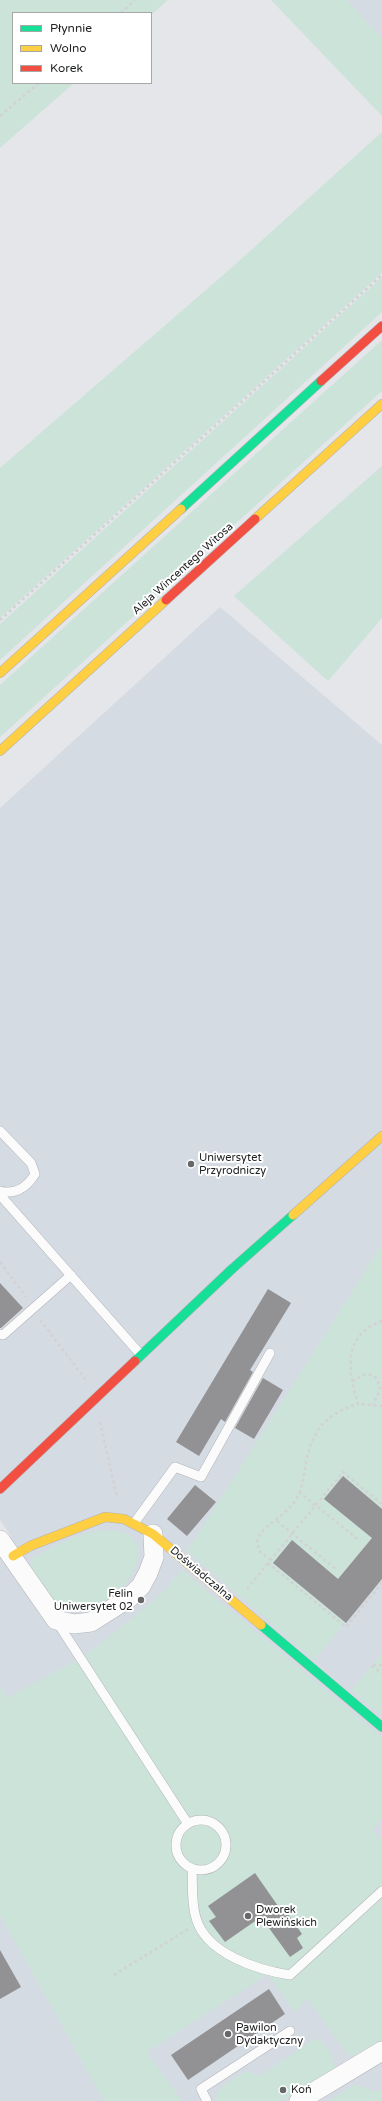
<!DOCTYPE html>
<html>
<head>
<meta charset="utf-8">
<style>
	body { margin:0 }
	#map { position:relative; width:382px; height:2101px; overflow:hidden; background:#e4e6e9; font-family:"Varela Round",sans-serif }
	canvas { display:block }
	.legend { position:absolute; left:12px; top:12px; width:140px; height:72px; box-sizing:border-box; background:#fff; border:1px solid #a6a7a7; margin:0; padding:5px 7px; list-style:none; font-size:12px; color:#202224 }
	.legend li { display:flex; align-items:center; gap:8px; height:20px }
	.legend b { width:20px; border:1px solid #a6a7a7 }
</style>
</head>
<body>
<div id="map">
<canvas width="382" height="2101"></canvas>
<ul class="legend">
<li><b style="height:5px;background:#16e098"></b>Płynnie</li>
<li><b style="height:5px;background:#ffcf43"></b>Wolno</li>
<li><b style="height:5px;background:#f24e42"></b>Korek</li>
</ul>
</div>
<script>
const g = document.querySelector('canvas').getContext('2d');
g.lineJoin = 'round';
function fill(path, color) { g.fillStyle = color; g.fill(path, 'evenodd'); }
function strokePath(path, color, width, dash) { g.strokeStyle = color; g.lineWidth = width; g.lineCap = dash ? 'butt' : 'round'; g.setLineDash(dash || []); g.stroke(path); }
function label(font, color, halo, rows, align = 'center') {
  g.font = font + ' "Varela Round",sans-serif'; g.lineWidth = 4; g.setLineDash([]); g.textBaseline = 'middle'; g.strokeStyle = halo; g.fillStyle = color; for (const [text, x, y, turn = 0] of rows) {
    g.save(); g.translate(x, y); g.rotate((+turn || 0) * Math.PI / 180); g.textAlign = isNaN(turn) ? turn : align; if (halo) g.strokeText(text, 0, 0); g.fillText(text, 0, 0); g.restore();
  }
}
const built = new Path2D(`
	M 317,0 L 382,0 L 382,67 Z
	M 220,607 L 382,745 L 382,2101 L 0,2101 L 0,1549 L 11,1536 L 0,1520 L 0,808 Z`);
const green = new Path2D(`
	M 0,0 L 168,0 L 151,15 L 151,13 L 13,13 L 13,83 L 74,83 L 0,148 Z
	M 271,0 L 347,0 L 382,38 L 382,116 Z
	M 382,132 L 382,273 L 0,618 L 0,468 L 229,270 Z
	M 382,277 L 382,312 L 0,660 L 0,624 Z
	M 382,340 L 382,391 L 0,737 L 0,685 Z
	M 382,466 L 382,618 L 328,681 L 234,596 Z
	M 381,1246 L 382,1509 L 343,1476 L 324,1499 L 372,1538 L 338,1579 L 292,1540 L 273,1563 L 346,1623 L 314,1660 L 187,1551 Z
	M 103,1530 C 166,1529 134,1592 94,1607 C 89,1608 81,1607 76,1607 C 59,1607 52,1602 44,1589 C 39,1580 28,1568 32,1559 C 52,1546 79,1533 103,1530 Z
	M 182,1570 L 382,1737 L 382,1819 L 372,1830 L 382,1839 L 382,2039 L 356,2056 L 347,2054 L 308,1999 L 294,2012 L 268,1974 L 147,2052 L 182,2101 L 104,2101 L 0,1915 L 0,1686 L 7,1698 L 86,1655 L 155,1600 Z
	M 382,1652 L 382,1716 L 351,1690 Z
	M 314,2039 C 325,2039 337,2061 335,2071 L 282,2101 L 215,2101 C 215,2087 236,2078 246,2071 L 260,2076 Z
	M 356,2084 L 376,2092 L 382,2090 L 382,2101 L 328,2101 Z`);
const building = new Path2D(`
	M 0,1283 L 23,1308 L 1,1328 L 0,1328 Z
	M 268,1289 L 291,1303 L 250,1370 L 253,1372 L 225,1422 L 221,1419 L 199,1456 L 176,1442 Z
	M 263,1378 L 283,1390 L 254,1439 L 235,1428 Z
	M 343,1476 L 382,1509 L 382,1579 L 346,1623 L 273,1563 L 292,1540 L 338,1579 L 372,1538 L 324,1499 Z
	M 195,1485 L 216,1502 L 187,1536 L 167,1519 Z
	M 255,1873 L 285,1916 L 288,1914 L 302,1934 L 297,1938 L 303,1948 L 290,1957 L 261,1917 L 225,1942 L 209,1921 L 216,1917 L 208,1906 Z
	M 0,1950 L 21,1987 L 0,1999 Z
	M 269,1989 L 285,2014 L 188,2080 L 171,2055 Z`);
const path = new Path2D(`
	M 121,13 L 135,0
	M 0,116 L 39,83
	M 0,620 L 382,275
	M 0,1262 L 26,1297
	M 40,1320 L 86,1380
	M 382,1321 C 342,1335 348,1372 358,1404 L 382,1406
	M 352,1381 C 363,1376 368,1370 378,1380 L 380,1390 L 373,1404
	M 100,1422 L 117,1497
	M 299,1492 L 360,1541
	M 382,1504 L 343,1472 L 268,1563 L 346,1627 L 382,1583
	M 277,1521 L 337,1570
	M 271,1560 L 259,1551 L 257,1539 C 266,1522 286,1517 297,1498 C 303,1486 304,1474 306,1462 C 313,1429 326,1414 358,1404
	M 247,1589 L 268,1563
	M 382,1665 L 371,1665 L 382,1674
	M 114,1975 L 188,1929`);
const lane = new Path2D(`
	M 0,1131 L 31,1163 L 35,1174 C 27,1187 16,1195 0,1191
	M 0,1195 L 141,1355
	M 0,1334 L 3,1335 L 71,1275
	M 135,1522 L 175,1467 L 201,1477 L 270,1353
	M 57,1622 L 188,1824
	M176 1845a25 25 0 1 1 50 0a25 25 0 1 1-50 0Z
	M 192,1869 C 193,1885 191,1902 196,1918 C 206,1954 258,1970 290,1975 L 382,1891
	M 207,2101 L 201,2089 L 290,2031`);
const street = new Path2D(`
	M 0,1540 L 56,1620 L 74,1624 L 91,1622 L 129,1598 L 141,1586 L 148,1573 L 154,1557 L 153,1534
	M 299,2101 L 382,2051`);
const fast = new Path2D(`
	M 181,509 L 321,381
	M 135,1361 L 232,1269 L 293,1215
	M 261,1625 L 382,1727`);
const slow = new Path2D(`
	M 255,519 L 382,404
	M 0,673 L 181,509
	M 0,751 L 166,600
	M 293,1215 L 382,1136
	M 13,1556 L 30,1546 L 105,1517 L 124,1519 L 153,1534 L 261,1625`);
const jam = new Path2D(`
	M 321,381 L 382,326
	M 166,600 L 255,519
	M 0,1489 L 135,1361`);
const markers = [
	[191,1164,4,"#656769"],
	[141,1600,4,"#656769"],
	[248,1916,4,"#656769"],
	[228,2034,4,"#656769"],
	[283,2090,4,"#656769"]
];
const streetNames = [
	["Aleja Wincentego Witosa",183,569,-42],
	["Doświadczalna",201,1574,40]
];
const poiNames = [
	["Uniwersytet",199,1158],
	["Przyrodniczy",199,1171],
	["Felin",133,1594,"right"],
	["Uniwersytet 02",133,1607,"right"],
	["Dworek",256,1910],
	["Plewińskich",256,1923],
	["Pawilon",236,2028],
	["Dydaktyczny",236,2041],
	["Koń",291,2090]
];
fill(built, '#d5dbe3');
fill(green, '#cce3d9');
fill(building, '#929294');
strokePath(lane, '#b3b4b7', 10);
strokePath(street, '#b3b4b7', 20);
strokePath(fast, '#b3b4b7', 10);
strokePath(slow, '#b3b4b7', 10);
strokePath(jam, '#b3b4b7', 10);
strokePath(path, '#d2d2d4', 2.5, [3, 3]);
strokePath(lane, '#fbfbfc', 9);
strokePath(street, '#fbfbfc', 19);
strokePath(fast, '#16e098', 9);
strokePath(slow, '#ffcf43', 9);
strokePath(jam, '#f24e42', 9);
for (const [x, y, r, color] of markers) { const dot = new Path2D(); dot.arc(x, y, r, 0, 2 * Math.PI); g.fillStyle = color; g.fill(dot); strokePath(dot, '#fff', 1.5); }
label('11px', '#202224', '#fff', streetNames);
label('11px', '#202224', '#fff', poiNames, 'left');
</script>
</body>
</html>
